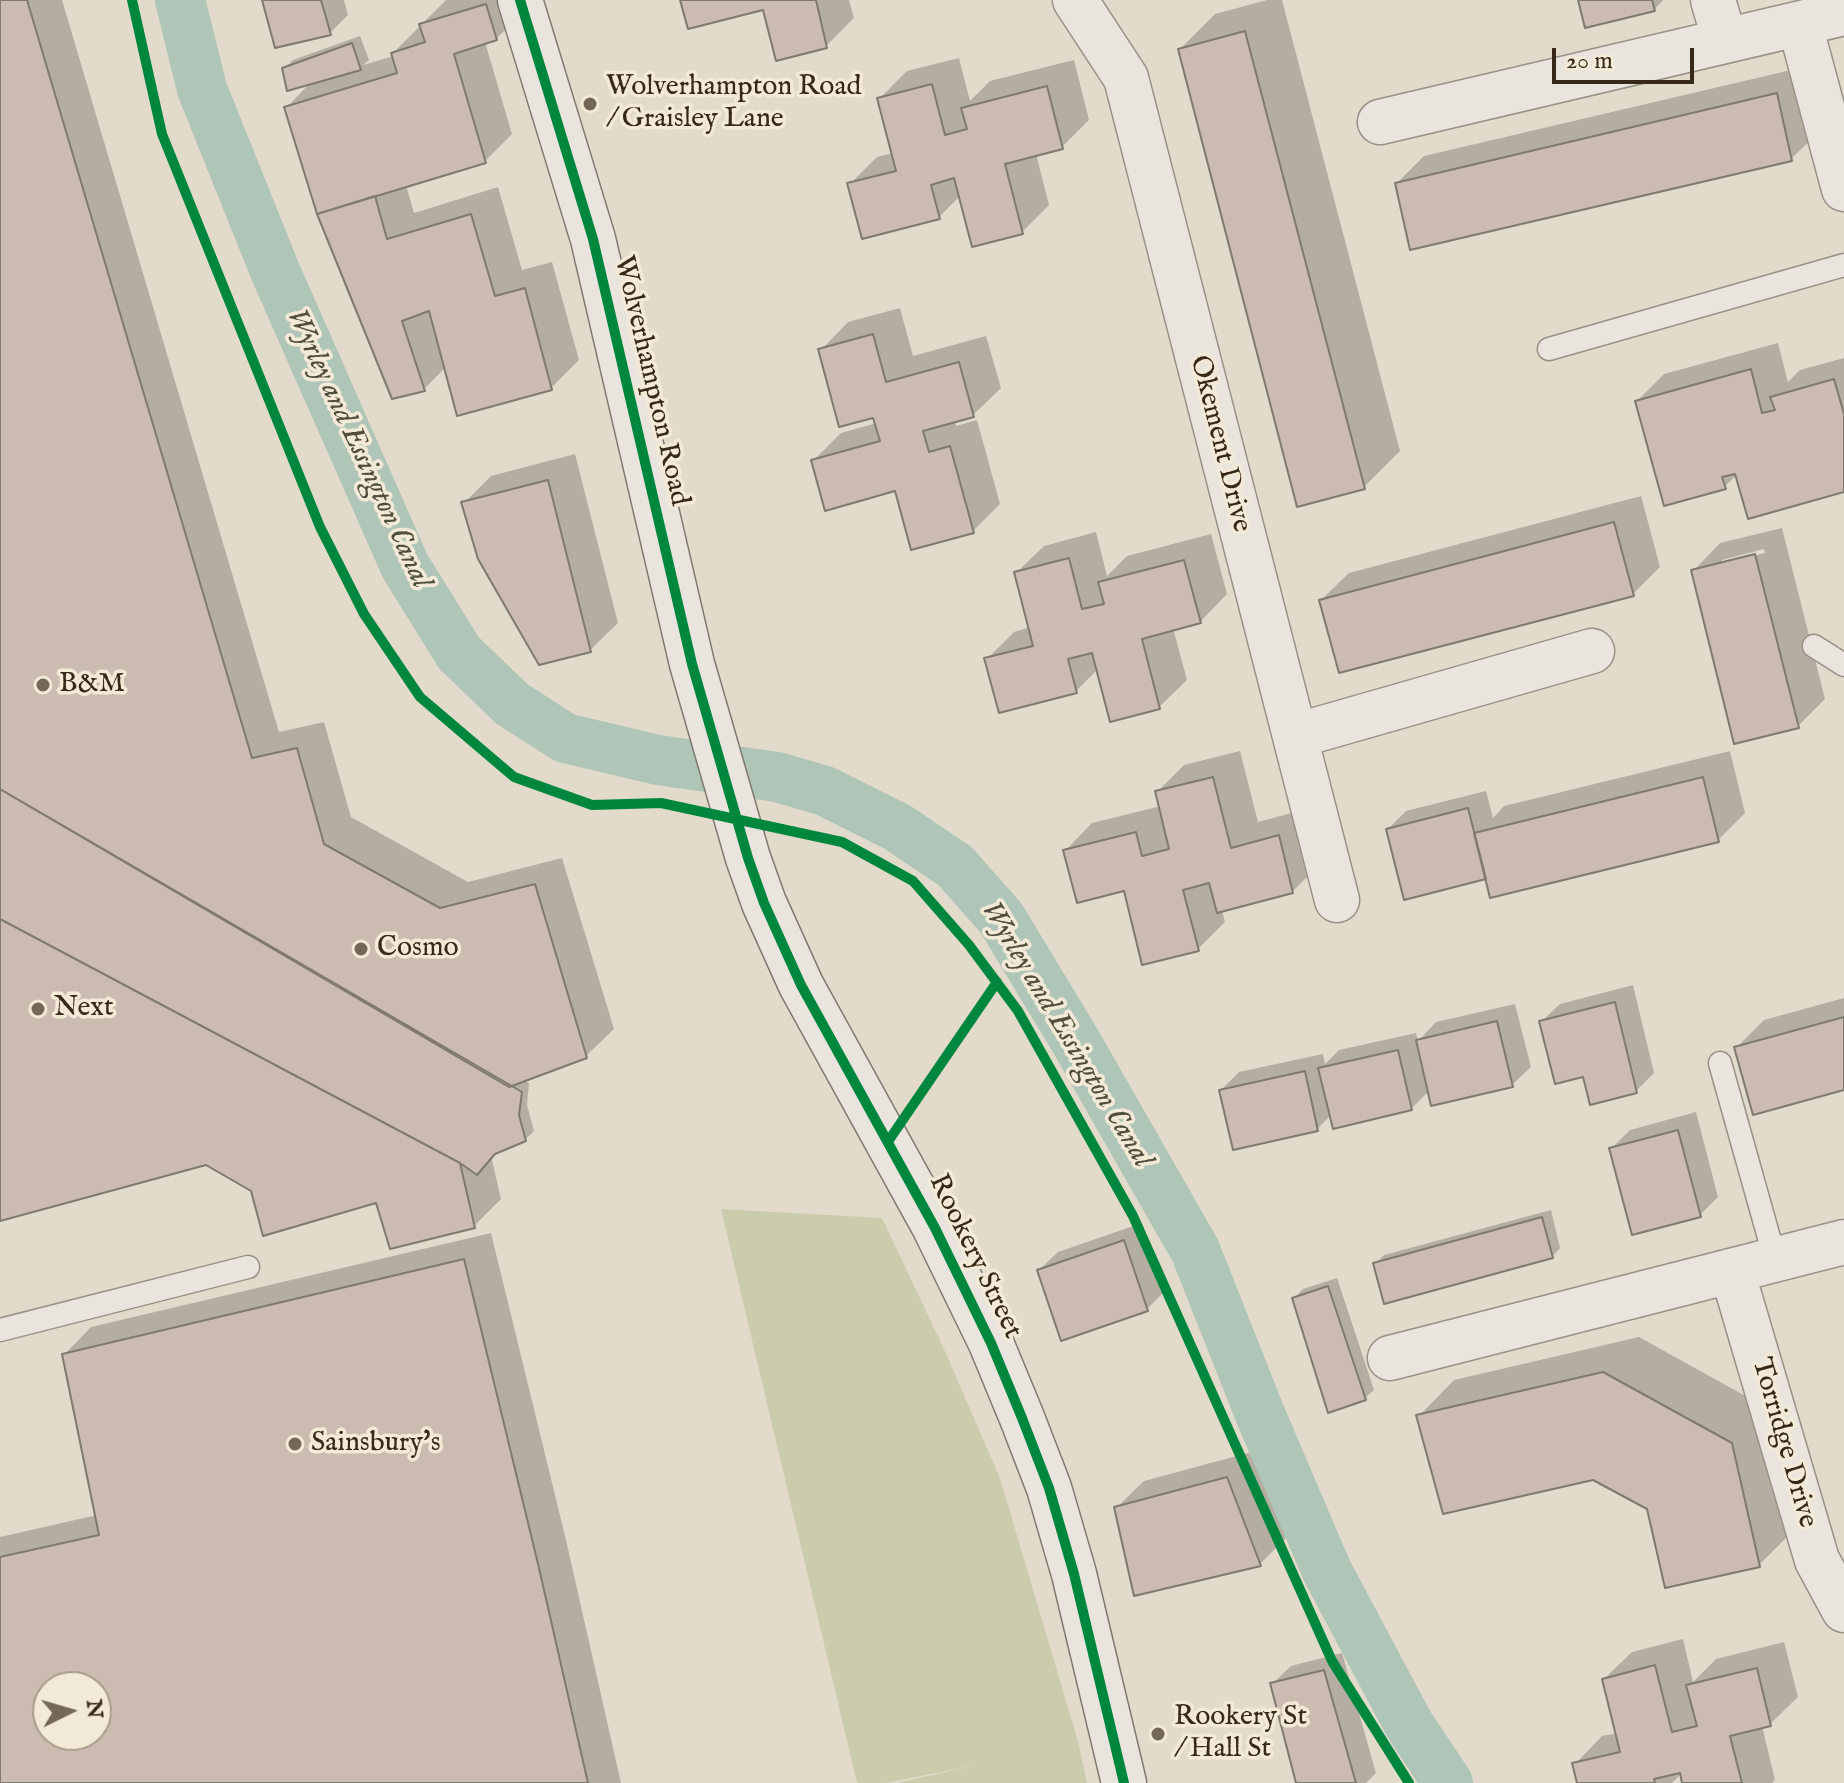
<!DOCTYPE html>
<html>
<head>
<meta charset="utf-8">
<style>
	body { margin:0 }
	#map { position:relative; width:1844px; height:1783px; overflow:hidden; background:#e2dacb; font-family:"IM FELL English",serif }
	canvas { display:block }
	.north { position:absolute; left:32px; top:1671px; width:80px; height:80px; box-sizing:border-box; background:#f3e9d7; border:2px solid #a89c8b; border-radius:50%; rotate:85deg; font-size:22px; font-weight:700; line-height:32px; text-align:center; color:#37291a }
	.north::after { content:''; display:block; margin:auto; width:28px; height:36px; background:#736758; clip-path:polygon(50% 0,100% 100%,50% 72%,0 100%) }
	.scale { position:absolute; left:1552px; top:48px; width:142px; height:36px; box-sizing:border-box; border:4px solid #37291a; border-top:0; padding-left:10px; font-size:24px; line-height:28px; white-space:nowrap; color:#37291a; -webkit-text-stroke:6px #f3e9d7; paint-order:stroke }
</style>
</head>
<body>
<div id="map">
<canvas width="1844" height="1783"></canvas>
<div class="north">N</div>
<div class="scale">20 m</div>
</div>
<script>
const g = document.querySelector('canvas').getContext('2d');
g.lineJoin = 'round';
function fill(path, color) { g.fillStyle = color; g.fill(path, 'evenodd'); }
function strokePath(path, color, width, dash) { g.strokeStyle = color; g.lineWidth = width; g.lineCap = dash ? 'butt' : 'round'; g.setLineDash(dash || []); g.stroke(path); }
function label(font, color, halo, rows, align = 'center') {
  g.font = font + ' "IM FELL English",serif'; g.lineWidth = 7; g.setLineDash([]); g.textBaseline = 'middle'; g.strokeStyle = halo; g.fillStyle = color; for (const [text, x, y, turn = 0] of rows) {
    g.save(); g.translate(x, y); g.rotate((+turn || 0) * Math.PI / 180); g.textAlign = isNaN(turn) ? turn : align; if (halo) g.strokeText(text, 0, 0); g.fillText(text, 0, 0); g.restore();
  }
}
const green = new Path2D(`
	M 721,1209 L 882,1218 L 944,1349 L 1000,1478 L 1079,1745 L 1087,1783 L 897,1783 L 976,1765 L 886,1783 L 857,1783 Z`);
const shadow = new Path2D(`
	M 0,0 L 62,0 L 279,732 L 324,722 L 351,817 L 468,882 L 562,858 L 614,1029 L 586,1056 L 523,1080 L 529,1083 L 527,1105 L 534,1131 L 525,1140 L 496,1152 L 491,1156 L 501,1199 L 474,1226 L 378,1201 L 253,1190 L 206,1162 L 0,1219 Z
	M 264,0 L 344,0 L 348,15 L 330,33 Z
	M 446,0 L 520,0 L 524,11 L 496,39 L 485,42 L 512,134 L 485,161 L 406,185 L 414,213 L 498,187 L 522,270 L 552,262 L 579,360 L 551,388 L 458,413 L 446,367 L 424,389 L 393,396 L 287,107 L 312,81 L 284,69 L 293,60 L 360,36 L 369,60 L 363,65 L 394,56 L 393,53 Z
	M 683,0 L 849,0 L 854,18 L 826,46 L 765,8 Z
	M 1267,0 L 1282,0 L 1400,451 L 1364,487 L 1180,49 L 1215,14 Z
	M 1580,0 L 1663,0 L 1654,10 Z
	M 959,58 L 970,101 L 990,81 L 1074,60 L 1089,120 L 1062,147 L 1036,154 L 1049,205 L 1022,232 L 961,195 L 939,217 L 850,184 L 877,157 L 893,153 L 879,99 L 907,71 Z
	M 1804,67 L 1819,132 L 1791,159 L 1397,183 L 1424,156 Z
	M 900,308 L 913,356 L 986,336 L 1001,388 L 973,415 L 955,420 L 956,426 L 977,420 L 1000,504 L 973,531 L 896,489 L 814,460 L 841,433 L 877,423 L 875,415 L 821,350 L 848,322 Z
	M 1778,343 L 1788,382 L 1800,370 L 1844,358 L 1844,490 L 1738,474 L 1724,487 L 1637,401 L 1664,374 Z
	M 575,454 L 618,623 L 590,650 L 464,503 L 491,476 Z
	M 1641,496 L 1660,567 L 1633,594 L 1321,600 L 1349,573 Z
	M 1782,528 L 1825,699 L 1798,726 L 1693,571 L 1720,543 ZM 1764,549 L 1765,553 L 1722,564 L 1722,560 Z
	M 1096,532 L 1107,576 L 1127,556 L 1211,534 L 1227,594 L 1200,622 L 1173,628 L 1187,680 L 1159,707 L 1098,669 L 1076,691 L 987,659 L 1014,632 L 1030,627 L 1016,573 L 1044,546 Z
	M 1240,751 L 1258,822 L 1306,809 L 1320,864 L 1292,892 L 1222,910 L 1225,922 L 1198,949 L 1126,889 L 1065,851 L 1092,823 L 1161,806 L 1157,792 L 1184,765 Z
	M 1730,751 L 1745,813 L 1718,840 L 1487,875 L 1388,829 L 1406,811 L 1486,791 L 1493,818 L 1504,806 Z
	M 1633,985 L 1654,1073 L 1636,1091 L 1584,1074 L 1541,1022 L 1560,1004 Z
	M 1844,998 L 1844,1088 L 1736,1048 L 1764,1020 Z
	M 1515,1004 L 1531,1067 L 1512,1085 L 1430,1090 L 1411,1109 L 1331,1115 L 1317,1129 L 1221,1090 L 1239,1072 L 1323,1054 L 1325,1064 L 1339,1050 L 1416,1033 L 1418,1041 L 1436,1022 Z
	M 1696,1112 L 1718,1197 L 1700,1215 L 1612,1148 L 1630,1130 Z
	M 1551,1210 L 1560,1248 L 1552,1257 L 1375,1264 L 1384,1255 Z
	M 1142,1223 L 1165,1291 L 1147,1309 L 1039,1270 L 1058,1252 Z
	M 491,1233 L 566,1540 L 621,1783 L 0,1783 L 0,1537 L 97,1515 L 64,1355 L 91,1327 ZM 48,1687 L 96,1687 L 96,1735 L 48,1735 Z
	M 1337,1278 L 1374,1390 L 1365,1398 L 1294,1298 L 1303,1289 Z
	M 1639,1337 L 1767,1408 L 1794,1530 L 1759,1565 L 1593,1478 L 1419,1416 L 1454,1380 Z
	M 1255,1451 L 1287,1537 L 1260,1564 L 1136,1593 L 1116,1508 L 1144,1481 Z
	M 1683,1639 L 1693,1682 L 1716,1659 L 1784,1642 L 1798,1697 L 1770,1724 L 1762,1726 L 1775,1780 L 1772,1783 L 1684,1783 L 1682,1773 L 1672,1783 L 1579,1783 L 1575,1764 L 1602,1736 L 1618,1733 L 1604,1679 L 1632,1652 Z
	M 1342,1653 L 1376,1773 L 1366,1783 L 1298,1783 L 1272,1684 L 1291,1666 Z`);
const canal = new Path2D(`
	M 180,0 L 202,89 L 275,271 L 405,566 L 459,653 L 512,704 L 565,738 L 658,760 L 777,777 L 825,791 L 897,827 L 955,866 L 1001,918 L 1076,1042 L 1195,1250 L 1260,1414 L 1327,1571 L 1408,1723 L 1448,1783`);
const building = new Path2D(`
	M 0,0 L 27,0 L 252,758 L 297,748 L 324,844 L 440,908 L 535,884 L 587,1058 L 509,1087 L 0,789 Z
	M 262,0 L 321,0 L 331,35 L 275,48 Z
	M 680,0 L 816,0 L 827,48 L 776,61 L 763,10 L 688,29 Z
	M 1578,0 L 1652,0 L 1655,11 L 1585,28 Z
	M 486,4 L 497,40 L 454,54 L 486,163 L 317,214 L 284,107 L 397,73 L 391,53 L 425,42 L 419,24 Z
	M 1245,31 L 1365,489 L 1297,507 L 1178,49 Z
	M 352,43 L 361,70 L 287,91 L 282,68 Z
	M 932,84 L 945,135 L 967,129 L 961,108 L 1047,86 L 1063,149 L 1005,164 L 1023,234 L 972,247 L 954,178 L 931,185 L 940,219 L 862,239 L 847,183 L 896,171 L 877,98 Z
	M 1777,93 L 1792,161 L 1410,250 L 1395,183 Z
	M 375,196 L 387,239 L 471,214 L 495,296 L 525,288 L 552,390 L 457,416 L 429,311 L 402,321 L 425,391 L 392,399 L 317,214 Z
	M 873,334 L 886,382 L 959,362 L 974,417 L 923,431 L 929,452 L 950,446 L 974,533 L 911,550 L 895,491 L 825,511 L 811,460 L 880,441 L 873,418 L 839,427 L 818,349 Z
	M 1751,369 L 1762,413 L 1775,410 L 1770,397 L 1834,379 L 1844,414 L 1844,492 L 1748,519 L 1735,474 L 1722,477 L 1726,489 L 1664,506 L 1635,401 Z
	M 548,480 L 591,652 L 539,665 L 478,559 L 461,502 Z
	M 1614,522 L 1634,596 L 1339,673 L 1319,600 Z
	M 1755,554 L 1799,728 L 1734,744 L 1691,570 Z
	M 1069,558 L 1082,609 L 1104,604 L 1098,582 L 1184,560 L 1201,623 L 1142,639 L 1160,709 L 1110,722 L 1092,653 L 1068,659 L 1077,693 L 999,713 L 984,658 L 1033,646 L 1014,572 Z
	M 1213,777 L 1231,848 L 1279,835 L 1293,893 L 1217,913 L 1209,883 L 1183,890 L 1199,951 L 1142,965 L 1124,891 L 1077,903 L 1063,850 L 1136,832 L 1142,856 L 1169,849 L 1155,791 Z
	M 1703,777 L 1719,842 L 1490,898 L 1474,833 Z
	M 0,789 L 522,1092 L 519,1115 L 526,1141 L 495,1154 L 477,1175 L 460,1163 L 0,919 Z
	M 1468,808 L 1486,879 L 1404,900 L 1386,829 Z
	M 0,919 L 460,1163 L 475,1228 L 390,1249 L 376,1203 L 263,1236 L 251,1191 L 206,1165 L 0,1221 Z
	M 1615,1002 L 1637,1093 L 1590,1105 L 1583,1077 L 1555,1084 L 1539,1021 Z
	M 1844,1017 L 1844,1090 L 1753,1115 L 1734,1047 Z
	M 1497,1021 L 1513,1087 L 1431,1106 L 1416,1040 Z
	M 1398,1050 L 1412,1110 L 1333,1129 L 1318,1068 Z
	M 1305,1071 L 1318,1131 L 1233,1150 L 1219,1090 Z
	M 1678,1130 L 1701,1217 L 1632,1235 L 1609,1148 Z
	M 1542,1217 L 1553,1258 L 1384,1304 L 1373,1263 Z
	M 1124,1240 L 1148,1311 L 1061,1341 L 1037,1270 Z
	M 464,1259 L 539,1568 L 588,1783 L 0,1783 L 0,1557 L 99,1535 L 62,1354 ZM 48,1687 L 96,1687 L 96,1735 L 48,1735 Z
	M 1328,1286 L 1366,1400 L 1328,1413 L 1292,1298 Z
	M 1603,1372 L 1732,1443 L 1760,1567 L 1665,1588 L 1647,1509 L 1593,1480 L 1443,1514 L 1416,1415 Z
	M 1227,1477 L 1261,1566 L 1134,1596 L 1114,1507 Z
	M 1655,1665 L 1672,1732 L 1697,1726 L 1686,1685 L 1757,1668 L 1771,1726 L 1730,1736 L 1742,1783 L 1682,1783 L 1680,1773 L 1654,1779 L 1655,1783 L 1577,1783 L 1572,1763 L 1620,1752 L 1602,1679 Z
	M 1324,1670 L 1356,1783 L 1296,1783 L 1270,1683 Z`);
const lane = new Path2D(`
	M 1549,349 L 1844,265
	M 1814,646 L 1844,665
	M 1720,1063 L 1775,1259
	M 0,1330 L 248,1267`);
const street = new Path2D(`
	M 1075,0 L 1126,78 L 1337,900
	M 1713,0 L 1725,41
	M 1800,25 L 1844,189
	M 1380,122 L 1844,13
	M 1295,736 L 1592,651
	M 1732,1271 L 1817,1560 L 1844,1610
	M 1390,1358 L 1844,1242`);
const secondary = new Path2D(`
	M 520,0 L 593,239 L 692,664 L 748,858 L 764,903 L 801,985 L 935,1228 L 991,1343 L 1022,1418 L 1049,1488 L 1074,1574 L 1124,1783`);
const cycleway = new Path2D(`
	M 132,0 L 162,134 L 320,527 L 364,614 L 420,697 L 514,777 L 592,805 L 661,803 L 842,842 L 913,881 L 969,945 L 1018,1011 L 1133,1216 L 1332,1661 L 1409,1783
	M 520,0 L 593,239 L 692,664 L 748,858 L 764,903 L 801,985 L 935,1228 L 991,1343 L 1022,1418 L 1049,1488 L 1074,1574 L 1124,1783
	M 889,1140 L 997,982`);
const markers = [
	[590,104,8,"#736758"],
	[43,685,8,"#736758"],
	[361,949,8,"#736758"],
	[38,1009,8,"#736758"],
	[295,1444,8,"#736758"],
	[1158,1734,8,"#736758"]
];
const poiNames = [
	["Wolverhampton Road",606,88],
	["/ Graisley Lane",606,120],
	["B&M",59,685],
	["Cosmo",377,949],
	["Next",54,1009],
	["Sainsbury's",311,1444],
	["Rookery St",1174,1718],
	["/ Hall St",1174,1750]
];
const streetNames = [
	["Wolverhampton Road",650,381,77],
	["Okement Drive",1219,444,76],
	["Rookery Street",974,1257,64],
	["Torridge Drive",1783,1443,74]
];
const waterNames = [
	["Wyrley and Essington Canal",357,449,65],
	["Wyrley and Essington Canal",1065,1035,59]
];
fill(green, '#cbccac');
fill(shadow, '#0003');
strokePath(canal, '#afc5b7', 50);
fill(building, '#cbbbb0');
strokePath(building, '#7f796f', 2);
strokePath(lane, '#979186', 25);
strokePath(street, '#979186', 47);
strokePath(secondary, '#7f796f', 47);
strokePath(lane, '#e9e4dd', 22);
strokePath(street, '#e9e4dd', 44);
strokePath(secondary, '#e9e4dd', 44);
strokePath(cycleway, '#00873e', 10);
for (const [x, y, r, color] of markers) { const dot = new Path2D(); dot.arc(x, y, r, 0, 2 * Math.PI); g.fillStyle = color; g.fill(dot); strokePath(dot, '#f3e9d7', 3); }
label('28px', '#37291a', '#f3e9d7', poiNames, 'left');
label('28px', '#37291a', '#f3e9d7', streetNames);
label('italic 30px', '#504e3f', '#f3e9d7', waterNames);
</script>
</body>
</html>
